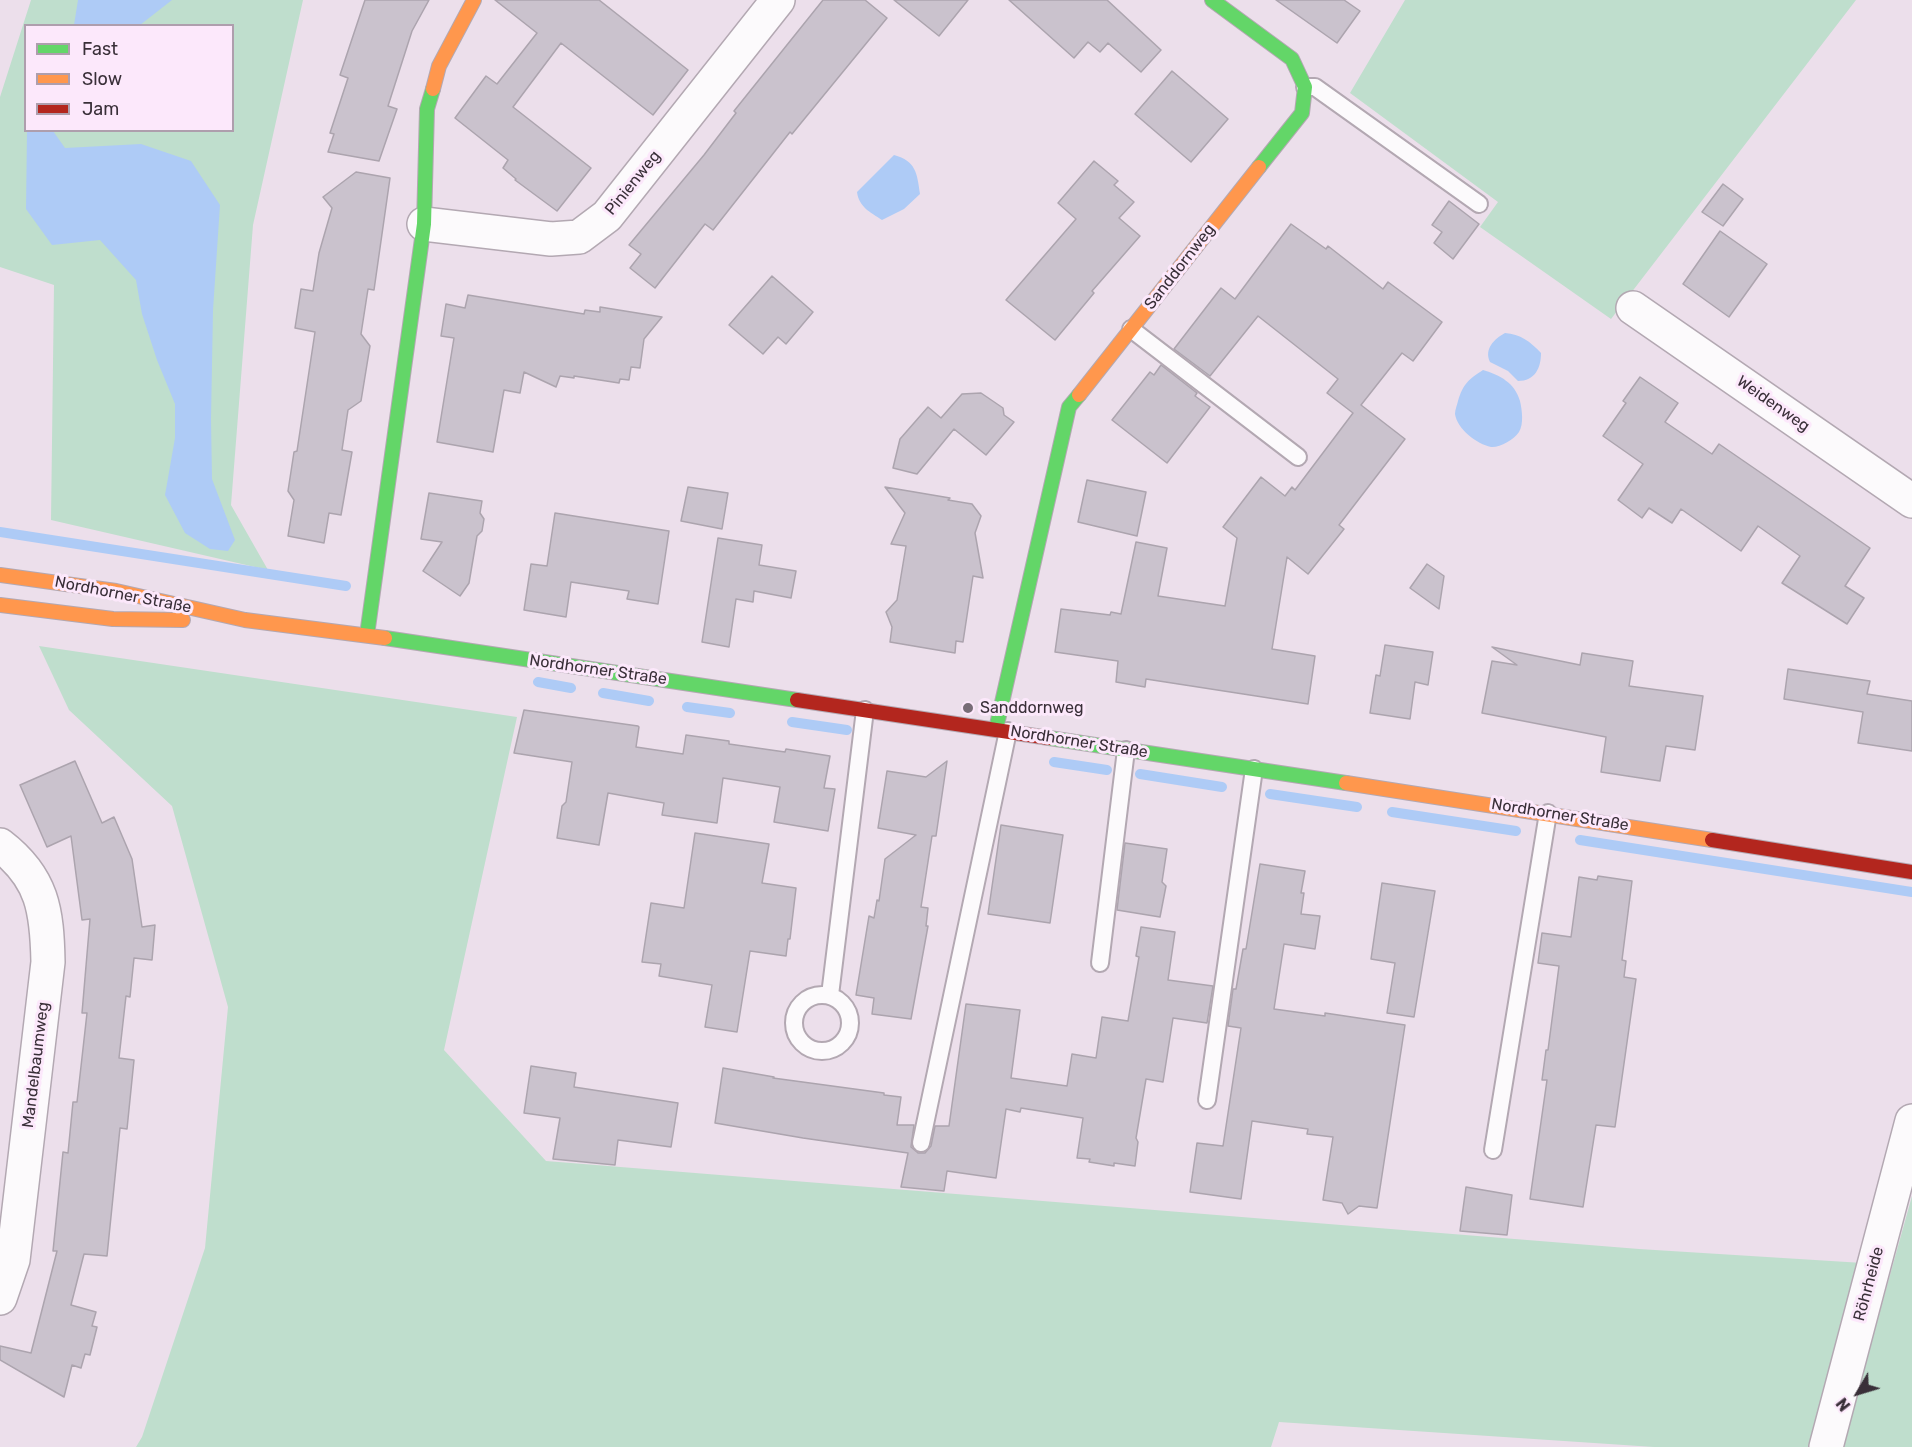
<!DOCTYPE html>
<html>
<head>
<meta charset="utf-8">
<style>
	body { margin:0 }
	#map { position:relative; width:1912px; height:1447px; overflow:hidden; background:#ecdfeb; font-family:Rubik,sans-serif }
	canvas { display:block }
	.legend { position:absolute; left:24px; top:24px; width:210px; height:108px; box-sizing:border-box; background:#fce8fb; border:2px solid #ae9ead; margin:0; padding:8px 10px; list-style:none; font-size:18px; color:#392f38 }
	.legend li { display:flex; align-items:center; gap:12px; height:30px }
	.legend b { width:30px; border:2px solid #ae9ead }
	.north { position:absolute; left:1828px; top:1363px; width:60px; height:60px; -webkit-text-stroke:4px #fce8fb; paint-order:stroke; rotate:232deg; font-size:16px; font-weight:700; line-height:24px; text-align:center; color:#392f38 }
	.north::after { content:''; display:block; margin:auto; width:21px; height:27px; background:#392f38; clip-path:polygon(50% 0,100% 100%,50% 72%,0 100%) }
</style>
</head>
<body>
<div id="map">
<canvas width="1912" height="1447"></canvas>
<ul class="legend">
<li><b style="height:8px;background:#63d668"></b>Fast</li>
<li><b style="height:8px;background:#ff974d"></b>Slow</li>
<li><b style="height:8px;background:#b3261e"></b>Jam</li>
</ul>
<div class="north">N</div>
</div>
<script>
const g = document.querySelector('canvas').getContext('2d');
g.lineJoin = 'round';
function fill(path, color) { g.fillStyle = color; g.fill(path, 'evenodd'); }
function strokePath(path, color, width, dash) { g.strokeStyle = color; g.lineWidth = width; g.lineCap = dash ? 'butt' : 'round'; g.setLineDash(dash || []); g.stroke(path); }
function label(font, color, halo, rows, align = 'center') {
  g.font = font + ' Rubik,sans-serif'; g.lineWidth = 6; g.setLineDash([]); g.textBaseline = 'middle'; g.strokeStyle = halo; g.fillStyle = color; for (const [text, x, y, turn = 0] of rows) {
    g.save(); g.translate(x, y); g.rotate((+turn || 0) * Math.PI / 180); g.textAlign = isNaN(turn) ? turn : align; if (halo) g.strokeText(text, 0, 0); g.fillText(text, 0, 0); g.restore();
  }
}
const green = new Path2D(`
	M 31,0 L 303,0 L 253,225 L 231,505 L 268,570 L 51,520 L 54,285 L 0,267 L 0,97 ZM 26,26 L 232,26 L 232,130 L 26,130 Z
	M 1405,0 L 1856,0 L 1611,319 L 1480,227 L 1498,202 L 1350,93 Z
	M 39,646 L 517,717 L 444,1050 L 546,1161 L 1639,1249 L 1863,1263 L 1813,1447 L 1654,1447 L 1279,1422 L 1271,1447 L 136,1447 L 142,1437 L 205,1248 L 228,1007 L 172,806 L 69,710 Z
	M 1912,1196 L 1912,1447 L 1842,1447 Z`);
const water = new Path2D(`
	M 78,0 L 172,0 L 140,25 L 74,25 Z
	M 27,131 L 53,131 L 65,148 L 141,144 L 191,161 L 220,205 L 213,310 L 211,419 L 212,479 L 235,540 L 228,551 L 210,549 L 185,533 L 165,495 L 175,438 L 175,404 L 157,360 L 142,314 L 136,280 L 100,240 L 52,245 L 26,209 Z
	M 894,155 C 916,161 917,173 920,194 L 904,209 L 882,220 C 870,212 859,207 857,192 Z
	M 1505,333 C 1520,334 1531,342 1541,353 C 1541,368 1535,381 1518,381 L 1508,371 L 1490,362 C 1484,349 1494,339 1505,333 Z
	M 1483,370 C 1500,375 1515,383 1520,401 C 1522,410 1524,424 1519,432 C 1514,440 1499,448 1491,447 C 1477,444 1457,429 1455,414 C 1455,410 1457,405 1458,401 C 1463,384 1469,379 1483,370 Z`);
const stream = new Path2D(`
	M 0,532 L 346,586
	M 538,682 L 571,688
	M 603,693 L 649,701
	M 687,707 L 730,713
	M 792,722 L 847,730
	M 1054,762 L 1107,770
	M 1140,774 L 1222,787
	M 1270,794 L 1357,807
	M 1392,812 L 1516,831
	M 1580,840 L 1912,892`);
const building = new Path2D(`
	M 365,0 L 429,0 L 412,31 L 388,106 L 397,109 L 379,161 L 328,152 L 334,134 L 330,133 L 348,78 L 340,75 Z
	M 495,0 L 599,0 L 688,70 L 653,115 L 561,43 L 513,107 L 591,168 L 557,211 L 515,180 L 516,179 L 503,168 L 508,160 L 455,118 L 486,76 L 497,84 L 537,33 Z
	M 823,0 L 865,0 L 887,18 L 792,134 L 790,132 L 713,230 L 705,224 L 655,288 L 630,268 L 641,254 L 629,245 L 704,155 L 736,113 L 734,111 Z
	M 894,0 L 968,0 L 939,36 Z
	M 1009,0 L 1107,0 L 1161,50 L 1141,72 L 1108,43 L 1100,52 L 1088,42 L 1074,58 Z
	M 1276,0 L 1344,0 L 1360,11 L 1337,43 Z
	M 1172,71 L 1228,119 L 1191,162 L 1135,114 Z
	M 1094,161 L 1118,181 L 1114,185 L 1134,202 L 1119,218 L 1140,236 L 1092,291 L 1094,293 L 1055,340 L 1006,300 L 1076,219 L 1058,203 Z
	M 356,172 L 390,178 L 374,290 L 368,289 L 361,334 L 370,346 L 361,401 L 348,410 L 342,450 L 352,452 L 341,515 L 329,513 L 324,543 L 288,536 L 294,500 L 288,491 L 294,452 L 297,451 L 315,332 L 295,328 L 301,289 L 313,291 L 319,253 L 332,208 L 323,197 Z
	M 1723,184 L 1743,199 L 1723,226 L 1702,212 Z
	M 1449,201 L 1479,224 L 1453,259 L 1434,243 L 1442,232 L 1432,225 Z
	M 1291,224 L 1326,249 L 1328,246 L 1383,289 L 1388,282 L 1442,322 L 1413,361 L 1402,353 L 1361,405 L 1405,439 L 1339,525 L 1344,529 L 1308,574 L 1287,557 L 1272,649 L 1315,656 L 1308,704 L 1146,679 L 1145,687 L 1116,682 L 1118,661 L 1055,652 L 1061,609 L 1110,615 L 1111,612 L 1121,614 L 1136,542 L 1167,548 L 1158,596 L 1225,606 L 1237,538 L 1223,527 L 1261,477 L 1285,496 L 1292,487 L 1295,490 L 1353,413 L 1327,393 L 1338,379 L 1258,316 L 1210,376 L 1174,349 L 1221,288 L 1235,299 Z
	M 1720,231 L 1767,264 L 1729,317 L 1683,284 Z
	M 772,276 L 813,312 L 786,344 L 778,337 L 763,354 L 729,325 Z
	M 468,295 L 584,314 L 585,310 L 600,312 L 600,307 L 662,317 L 644,339 L 640,368 L 631,367 L 629,380 L 620,379 L 619,383 L 574,376 L 574,378 L 560,376 L 556,387 L 524,372 L 520,393 L 504,390 L 493,452 L 437,442 L 454,338 L 441,336 L 446,304 L 465,308 Z
	M 1161,365 L 1197,393 L 1195,396 L 1210,407 L 1167,463 L 1112,420 L 1150,372 L 1154,375 Z
	M 1640,377 L 1678,403 L 1665,422 L 1712,454 L 1719,444 L 1870,548 L 1845,586 L 1864,598 L 1847,624 L 1782,583 L 1800,556 L 1758,526 L 1741,551 L 1681,509 L 1672,523 L 1649,508 L 1642,518 L 1618,500 L 1643,464 L 1603,436 L 1626,403 L 1623,401 Z
	M 981,393 L 1003,408 L 1004,415 L 1014,422 L 986,455 L 954,429 L 917,474 L 893,468 L 900,439 L 928,407 L 941,418 L 962,394 Z
	M 1087,480 L 1146,492 L 1137,536 L 1078,522 Z
	M 688,487 L 728,493 L 722,529 L 681,521 Z
	M 885,487 L 950,498 L 948,500 L 972,504 L 981,516 L 975,533 L 983,578 L 973,576 L 963,642 L 956,641 L 955,653 L 890,642 L 892,627 L 886,612 L 897,600 L 906,546 L 891,544 L 905,513 Z
	M 429,493 L 482,501 L 480,513 L 484,519 L 482,531 L 477,536 L 469,583 L 460,596 L 423,571 L 442,542 L 421,539 Z
	M 555,513 L 669,531 L 658,604 L 627,599 L 629,591 L 571,582 L 566,617 L 524,610 L 531,564 L 547,566 Z
	M 718,538 L 762,545 L 759,565 L 796,571 L 791,598 L 754,591 L 753,602 L 736,599 L 729,647 L 702,642 Z
	M 1427,564 L 1444,576 L 1439,609 L 1410,588 Z
	M 1385,645 L 1433,652 L 1428,685 L 1415,682 L 1410,719 L 1370,713 L 1376,675 L 1380,676 Z
	M 1492,647 L 1580,665 L 1582,653 L 1633,661 L 1629,686 L 1703,696 L 1695,750 L 1666,746 L 1660,781 L 1601,772 L 1606,737 L 1482,713 L 1492,661 L 1517,665 Z
	M 1788,669 L 1870,681 L 1867,694 L 1912,701 L 1912,751 L 1858,743 L 1863,712 L 1784,699 Z
	M 524,710 L 638,726 L 639,727 L 636,747 L 683,754 L 686,735 L 729,741 L 729,744 L 785,752 L 786,749 L 830,756 L 824,788 L 835,789 L 828,831 L 774,822 L 780,787 L 723,778 L 717,823 L 662,815 L 664,803 L 608,793 L 599,845 L 557,838 L 562,806 L 566,802 L 572,762 L 514,753 Z
	M 75,761 L 102,823 L 114,817 L 132,859 L 142,927 L 155,925 L 152,960 L 134,958 L 130,997 L 126,996 L 119,1058 L 134,1060 L 127,1129 L 120,1128 L 107,1256 L 84,1254 L 71,1305 L 96,1312 L 92,1326 L 97,1327 L 90,1355 L 85,1354 L 81,1368 L 72,1365 L 64,1397 L 0,1360 L 0,1346 L 31,1353 L 57,1251 L 53,1251 L 63,1152 L 68,1153 L 73,1102 L 77,1102 L 87,1013 L 82,1013 L 90,919 L 82,920 L 71,836 L 47,847 L 20,785 Z
	M 947,761 L 936,836 L 932,836 L 921,907 L 928,908 L 926,926 L 928,926 L 911,1019 L 872,1014 L 874,998 L 856,995 L 869,916 L 874,918 L 877,900 L 879,901 L 885,859 L 916,835 L 878,828 L 887,771 L 926,777 Z
	M 1001,825 L 1063,835 L 1050,923 L 988,914 Z
	M 695,833 L 769,844 L 762,883 L 796,888 L 790,939 L 788,939 L 786,956 L 750,951 L 737,1032 L 705,1027 L 712,985 L 659,976 L 661,964 L 642,962 L 651,903 L 684,908 Z
	M 1125,843 L 1167,849 L 1162,882 L 1166,886 L 1160,917 L 1117,910 Z
	M 1260,864 L 1305,871 L 1301,893 L 1304,893 L 1301,914 L 1320,916 L 1315,949 L 1284,944 L 1274,1009 L 1325,1016 L 1325,1013 L 1405,1025 L 1377,1208 L 1359,1206 L 1348,1214 L 1342,1203 L 1323,1200 L 1333,1137 L 1307,1134 L 1308,1129 L 1252,1121 L 1241,1199 L 1190,1192 L 1197,1143 L 1223,1146 L 1241,1028 L 1228,1026 L 1233,989 L 1236,989 L 1243,949 L 1246,949 Z
	M 1598,876 L 1632,881 L 1622,960 L 1626,961 L 1624,977 L 1636,979 L 1615,1127 L 1596,1125 L 1583,1207 L 1530,1199 L 1547,1080 L 1542,1080 L 1546,1050 L 1548,1050 L 1559,966 L 1538,963 L 1542,933 L 1571,937 L 1579,877 L 1597,880 Z
	M 1382,883 L 1435,891 L 1414,1017 L 1387,1013 L 1395,963 L 1371,959 Z
	M 1141,927 L 1175,932 L 1168,980 L 1213,986 L 1207,1023 L 1173,1018 L 1163,1082 L 1146,1079 L 1136,1138 L 1138,1142 L 1135,1166 L 1114,1163 L 1114,1166 L 1089,1162 L 1090,1159 L 1077,1158 L 1083,1118 L 1021,1108 L 1020,1112 L 1006,1109 L 996,1178 L 947,1171 L 944,1191 L 901,1187 L 908,1153 L 803,1138 L 715,1123 L 723,1068 L 774,1077 L 773,1078 L 884,1093 L 884,1095 L 901,1097 L 897,1125 L 914,1125 L 911,1147 L 918,1153 L 925,1153 L 931,1146 L 935,1126 L 949,1126 L 966,1004 L 1020,1010 L 1011,1078 L 1067,1086 L 1072,1054 L 1096,1058 L 1102,1017 L 1128,1021 L 1139,957 L 1136,956 Z
	M 531,1066 L 576,1073 L 574,1087 L 678,1103 L 671,1147 L 618,1140 L 615,1165 L 553,1159 L 560,1118 L 524,1113 Z
	M 1466,1187 L 1512,1195 L 1507,1235 L 1460,1231 Z`);
const lane = new Path2D(`
	M 1305,87 L 1315,87 L 1479,204
	M 1131,329 L 1298,457
	M 1100,963 L 1126,750
	M 830,995 L 865,710
	M794 1023a28 28 0 1 1 56 0a28 28 0 1 1-56 0Z
	M 1207,1100 L 1254,769
	M 921,1143 L 1008,731
	M 1493,1150 L 1548,813`);
const street = new Path2D(`
	M 424,224 L 551,239 L 579,237 L 607,216 L 778,0
	M 1633,308 L 1912,501
	M 0,845 C 43,878 47,911 48,962 L 13,1260 L 0,1298
	M 1826,1447 L 1912,1121`);
const fast = new Path2D(`
	M 1212,0 L 1292,59 L 1305,87 L 1302,113 L 1259,167
	M 367,635 L 424,224 L 427,109 L 433,89
	M 385,638 L 797,700
	M 996,729 L 1069,407 L 1079,395
	M 1049,738 L 1346,783`);
const slow = new Path2D(`
	M 433,89 L 439,66 L 474,0
	M 1079,395 L 1259,167
	M 0,575 L 116,591 L 245,620 L 385,638
	M 0,605 L 113,619 L 183,620
	M 1346,783 L 1712,840`);
const jam = new Path2D(`
	M 797,700 L 1049,738
	M 1712,840 L 1912,872`);
const markers = [
	[968,708,6,"#786d77"]
];
const streetNames = [
	["Pinienweg",633,183,-51],
	["Sanddornweg",1180,267,-52],
	["Weidenweg",1773,404,35],
	["Nordhorner Straße",123,595,11],
	["Nordhorner Straße",598,670,8],
	["Nordhorner Straße",1079,742,9],
	["Nordhorner Straße",1560,815,9],
	["Mandelbaumweg",36,1065,-83],
	["Röhrheide",1869,1284,-75]
];
const poiNames = [
	["Sanddornweg",980,708]
];
fill(green, '#bfdecd');
fill(water, '#aecbf6');
strokePath(stream, '#aecbf6', 10);
fill(building, '#cac2cd');
strokePath(building, '#aca4ae', 1.5);
strokePath(lane, '#b3a8b2', 20);
strokePath(street, '#b3a8b2', 36);
strokePath(fast, '#b3a8b2', 16);
strokePath(slow, '#b3a8b2', 16);
strokePath(jam, '#b3a8b2', 16);
strokePath(lane, '#fcfafc', 16);
strokePath(street, '#fcfafc', 33);
strokePath(fast, '#63d668', 14);
strokePath(slow, '#ff974d', 14);
strokePath(jam, '#b3261e', 14);
for (const [x, y, r, color] of markers) { const dot = new Path2D(); dot.arc(x, y, r, 0, 2 * Math.PI); g.fillStyle = color; g.fill(dot); strokePath(dot, '#fce8fb', 2); }
label('16px', '#392f38', '#fce8fb', streetNames);
label('16px', '#392f38', '#fce8fb', poiNames, 'left');
</script>
</body>
</html>
